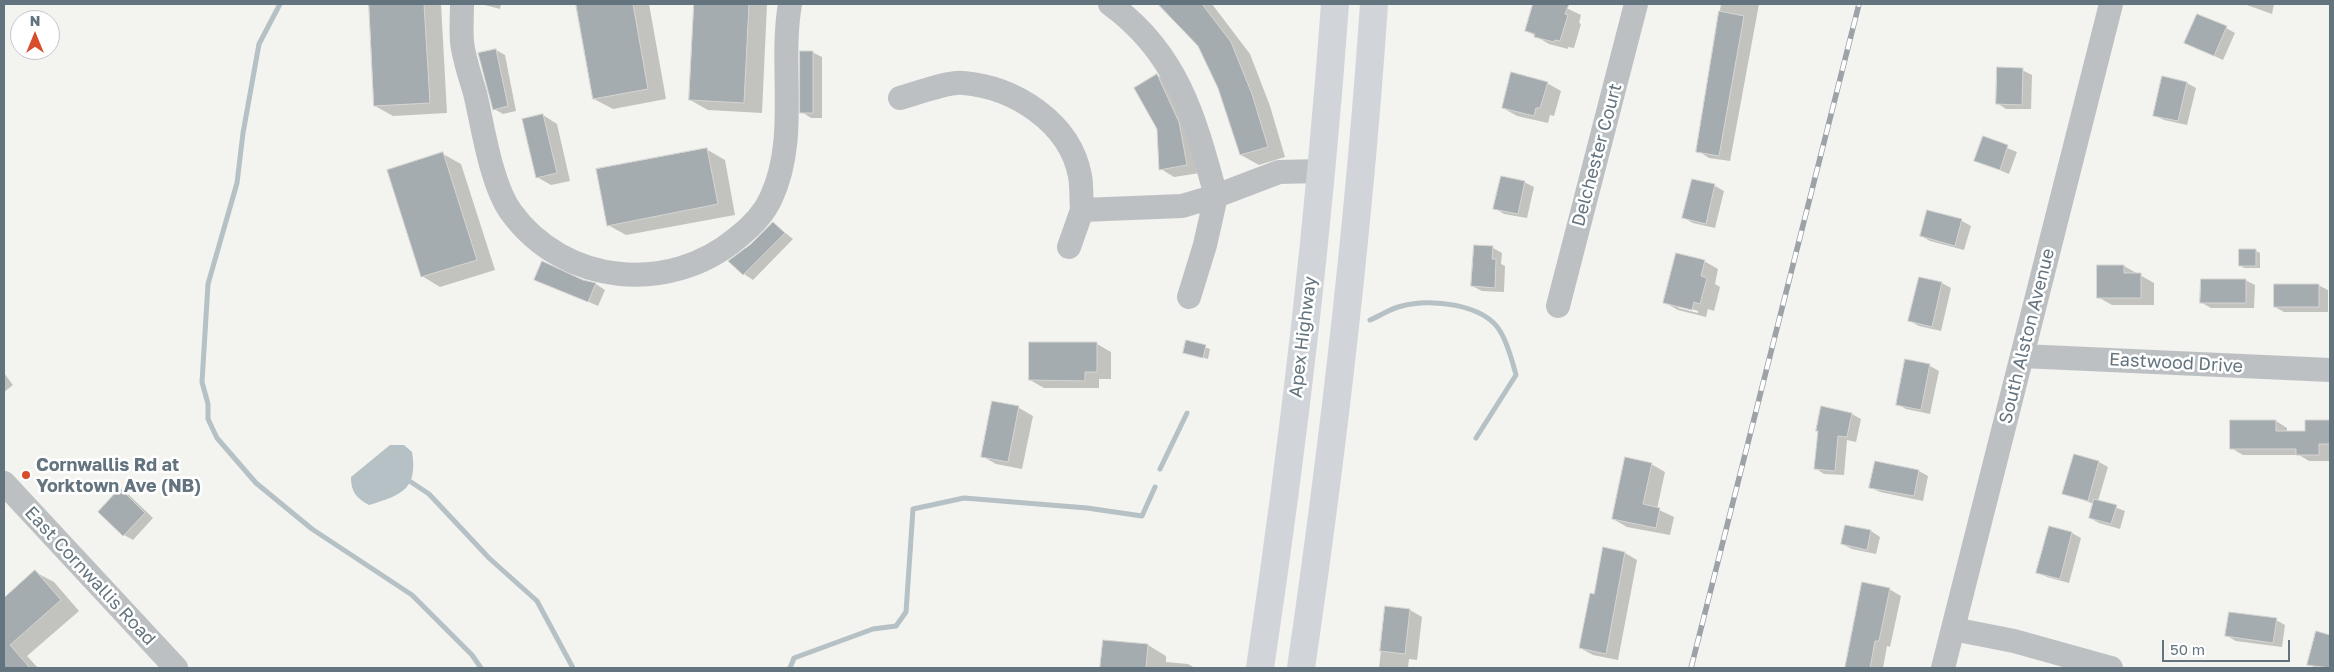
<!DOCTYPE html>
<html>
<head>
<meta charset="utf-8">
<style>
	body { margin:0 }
	#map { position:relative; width:2334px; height:672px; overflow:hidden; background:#f3f3ef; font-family:"Golos Text",sans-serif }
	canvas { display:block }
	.frame { position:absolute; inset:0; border:5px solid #64747f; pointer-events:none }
	.north { position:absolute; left:10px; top:10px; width:50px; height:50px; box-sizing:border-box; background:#fff; border:1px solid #c1c7cc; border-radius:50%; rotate:0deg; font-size:14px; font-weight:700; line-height:20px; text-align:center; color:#64747f }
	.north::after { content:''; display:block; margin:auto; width:18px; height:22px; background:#d84b2b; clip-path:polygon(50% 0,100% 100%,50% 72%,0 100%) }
	.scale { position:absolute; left:2162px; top:640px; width:128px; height:22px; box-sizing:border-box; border:2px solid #64747f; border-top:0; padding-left:6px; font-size:15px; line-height:18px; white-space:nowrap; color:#64747f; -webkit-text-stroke:4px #fff; paint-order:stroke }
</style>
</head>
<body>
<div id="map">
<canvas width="2334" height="672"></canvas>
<div class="frame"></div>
<div class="north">N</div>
<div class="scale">50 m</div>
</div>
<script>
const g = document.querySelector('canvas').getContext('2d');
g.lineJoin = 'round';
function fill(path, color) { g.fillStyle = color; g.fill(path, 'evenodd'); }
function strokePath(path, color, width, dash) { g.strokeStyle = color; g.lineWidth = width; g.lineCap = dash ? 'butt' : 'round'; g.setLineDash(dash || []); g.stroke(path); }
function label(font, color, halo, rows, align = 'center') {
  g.font = font + ' "Golos Text",sans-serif'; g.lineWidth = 5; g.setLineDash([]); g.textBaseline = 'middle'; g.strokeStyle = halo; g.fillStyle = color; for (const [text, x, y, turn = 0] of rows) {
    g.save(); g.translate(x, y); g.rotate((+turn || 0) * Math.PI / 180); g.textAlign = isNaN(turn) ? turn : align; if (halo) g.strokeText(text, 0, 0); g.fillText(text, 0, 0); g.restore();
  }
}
const water = new Path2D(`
	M 390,445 L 404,445 L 412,452 C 418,489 402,495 369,505 C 356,498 351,492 351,477 Z`);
const shadow = new Path2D(`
	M 370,4 L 441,4 L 447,113 L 393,116 L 375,106 Z
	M 481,4 L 501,4 L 500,9 Z
	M 577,4 L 649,4 L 666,99 L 613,109 L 594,99 Z
	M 695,4 L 767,4 L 762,113 L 708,110 L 690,100 Z
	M 1160,4 L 1212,4 L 1250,54 L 1270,106 L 1285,157 L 1259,165 L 1241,155 L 1220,88 L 1199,46 Z
	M 1534,4 L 1558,4 L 1581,15 L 1579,23 L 1581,24 L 1574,48 L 1568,47 L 1568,49 L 1549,44 L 1527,31 Z
	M 1721,4 L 1759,4 L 1730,161 L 1709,158 L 1698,151 Z
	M 2244,4 L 2274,4 L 2272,14 Z
	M 2226,28 L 2235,33 L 2223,60 L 2186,43 Z
	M 496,50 L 505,55 L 516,111 L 503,114 L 494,109 Z
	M 812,52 L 822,57 L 822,118 L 811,118 L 802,112 Z
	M 2022,70 L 2032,75 L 2031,109 L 2006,109 L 1997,103 Z
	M 1157,75 L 1170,83 L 1200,173 L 1174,177 L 1161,169 Z
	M 1547,83 L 1561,91 L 1554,116 L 1550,115 L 1548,123 L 1517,116 L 1503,108 Z
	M 2187,83 L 2196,88 L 2187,125 L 2164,120 L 2154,115 Z
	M 543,115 L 557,124 L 570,181 L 551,185 L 537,177 Z
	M 1983,138 L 2017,152 L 2009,174 L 1975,160 Z
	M 706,149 L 725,160 L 735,215 L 626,235 L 608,225 Z
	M 443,154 L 461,164 L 495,270 L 440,287 L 422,276 Z
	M 1693,180 L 1715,186 L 1724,191 L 1715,228 L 1693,223 L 1684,218 Z
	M 1524,182 L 1534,187 L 1527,218 L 1504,214 L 1495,208 Z
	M 1928,211 L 1962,221 L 1971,226 L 1964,250 L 1930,241 L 1921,236 Z
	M 773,223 L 793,239 L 753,280 L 744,274 L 730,261 L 752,245 Z
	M 1475,246 L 1493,248 L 1502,253 L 1501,264 L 1505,266 L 1504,292 L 1482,291 L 1472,286 Z
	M 2256,251 L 2260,253 L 2260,268 L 2244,268 L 2240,265 Z
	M 1704,261 L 1718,269 L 1715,284 L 1720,287 L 1714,311 L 1708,309 L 1706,317 L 1678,310 L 1664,302 ZM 1678,305 L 1698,311 L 1698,313 L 1678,308 Z
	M 2124,266 L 2154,283 L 2154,305 L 2112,305 L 2098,297 Z
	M 1920,278 L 1942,283 L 1951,288 L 1941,331 L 1919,326 L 1910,321 Z
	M 536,279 L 582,281 L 596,284 L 605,290 L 598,306 Z
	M 2245,280 L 2255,285 L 2254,308 L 2211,308 L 2202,303 Z
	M 2318,285 L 2328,290 L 2328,312 L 2284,312 L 2275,307 Z
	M 1187,342 L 1210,349 L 1208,359 L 1184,352 Z
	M 1030,343 L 1097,344 L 1111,352 L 1111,379 L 1099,379 L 1099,388 L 1044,388 L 1030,380 Z
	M 1930,366 L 1939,371 L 1930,414 L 1906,409 L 1897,404 Z
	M 4,373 L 13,385 L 4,392 Z
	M 993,402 L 1019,408 L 1033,416 L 1022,469 L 996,464 L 982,456 Z
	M 1852,414 L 1861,419 L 1856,442 L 1847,440 L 1844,475 L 1824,474 L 1815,468 Z
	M 2276,421 L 2287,428 L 2287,432 L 2306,432 L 2306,421 L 2330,421 L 2330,461 L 2309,461 L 2299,455 L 2243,455 L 2231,448 Z
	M 2099,462 L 2108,467 L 2098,501 L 2125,511 L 2120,529 L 2099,523 L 2090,518 L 2094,504 L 2064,493 Z
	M 1651,464 L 1665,472 L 1657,509 L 1674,517 L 1670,535 L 1627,527 L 1613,519 Z
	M 1919,471 L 1928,476 L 1923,501 L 1880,492 L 1870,487 Z
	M 120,490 L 129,495 L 153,518 L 133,540 L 124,535 Z
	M 1846,526 L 1871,531 L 1880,537 L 1876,554 L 1852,549 L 1842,544 Z
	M 2050,527 L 2072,533 L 2081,538 L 2069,583 L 2047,577 L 2038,572 Z
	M 1604,549 L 1625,553 L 1637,560 L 1618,660 L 1593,655 L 1580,648 L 1595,595 Z
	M 35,572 L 54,582 L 79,611 L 27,656 L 38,668 L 4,668 L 4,600 Z
	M 1863,583 L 1889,589 L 1901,596 L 1890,647 L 1887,646 L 1883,668 L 1846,668 Z
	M 1386,607 L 1410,610 L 1422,617 L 1417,660 L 1409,659 L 1408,668 L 1379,668 Z
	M 2276,620 L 2285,625 L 2282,647 L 2236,641 L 2227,636 Z
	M 2317,633 L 2330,636 L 2330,668 L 2316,668 L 2308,664 Z
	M 1104,641 L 1148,645 L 1166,656 L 1166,662 L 1188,664 L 1195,668 L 1102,668 Z`);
const stream = new Path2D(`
	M 280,4 L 259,44 L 243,133 L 237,183 L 208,284 L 202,382 L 208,404 L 208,419 L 217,438 L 256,483 L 312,529 L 412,595 L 472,655 L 481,668
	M 1370,320 C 1380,316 1391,308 1402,306 C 1430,298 1484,304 1500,331 C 1508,344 1512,360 1516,375 L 1476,438
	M 1160,469 L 1187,413
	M 405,478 L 429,494 L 489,558 L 537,601 L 573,668
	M 790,668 L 794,658 L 873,629 L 896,626 L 906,612 L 913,509 L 964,498 L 1087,508 L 1142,516 L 1155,487`);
const building = new Path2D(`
	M 369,4 L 424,4 L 430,103 L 374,106 Z
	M 576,4 L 633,4 L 648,89 L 593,99 Z
	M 694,4 L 749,4 L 744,103 L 689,100 Z
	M 1158,4 L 1202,4 L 1231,42 L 1252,94 L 1268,147 L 1240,155 L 1218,88 L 1198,46 Z
	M 1533,4 L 1569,4 L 1565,14 L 1568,15 L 1560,41 L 1555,40 L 1554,42 L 1534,37 L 1535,34 L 1525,31 Z
	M 1719,11 L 1744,16 L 1719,156 L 1696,152 Z
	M 2197,14 L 2227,26 L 2214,56 L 2184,43 Z
	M 496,49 L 508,106 L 493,110 L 478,53 Z
	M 800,51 L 813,51 L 813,113 L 800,113 Z
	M 1997,67 L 2023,68 L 2022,105 L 1996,104 Z
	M 1511,72 L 1548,82 L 1540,108 L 1536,108 L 1534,116 L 1502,108 Z
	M 1157,74 L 1179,122 L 1187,165 L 1159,170 L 1157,129 L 1134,88 Z
	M 2162,76 L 2187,82 L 2178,121 L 2153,116 Z
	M 543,114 L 557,173 L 536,178 L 522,119 Z
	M 1983,136 L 2008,145 L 2000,170 L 1974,161 Z
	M 707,148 L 718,204 L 607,226 L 596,169 Z
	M 443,152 L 477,260 L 421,277 L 387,170 Z
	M 1501,176 L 1525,181 L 1518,214 L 1493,209 Z
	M 1692,179 L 1715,184 L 1706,224 L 1682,218 Z
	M 1927,210 L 1962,219 L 1955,246 L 1920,236 Z
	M 773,222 L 785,233 L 743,275 L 728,261 L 751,244 Z
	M 1474,245 L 1493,246 L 1492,259 L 1496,259 L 1495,288 L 1471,286 Z
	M 2239,249 L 2256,249 L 2256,266 L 2239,266 Z
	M 1676,253 L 1705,260 L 1701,276 L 1707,278 L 1700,304 L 1694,302 L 1692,310 L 1663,303 Z
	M 542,261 L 583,280 L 596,283 L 588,302 L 534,280 Z
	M 2097,265 L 2124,265 L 2124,273 L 2141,273 L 2141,298 L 2097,298 Z
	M 1919,277 L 1942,282 L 1932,327 L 1908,321 Z
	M 2201,279 L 2246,279 L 2246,303 L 2200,303 Z
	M 2274,284 L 2319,284 L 2319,307 L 2274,307 Z
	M 1186,340 L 1206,345 L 1203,358 L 1183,353 Z
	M 1029,342 L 1097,342 L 1097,372 L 1085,372 L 1085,381 L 1029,380 Z
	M 1905,359 L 1930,364 L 1921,410 L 1896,405 Z
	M 992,401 L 1019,406 L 1008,462 L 981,457 Z
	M 1821,406 L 1852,413 L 1847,437 L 1838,436 L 1835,471 L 1814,469 L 1818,431 L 1816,431 Z
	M 2230,420 L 2276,420 L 2276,431 L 2305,431 L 2305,420 L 2330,420 L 2330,444 L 2319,444 L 2319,455 L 2296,455 L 2296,449 L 2230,449 Z
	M 2074,454 L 2099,461 L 2088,501 L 2062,494 Z
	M 1625,457 L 1652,463 L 1643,504 L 1660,508 L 1656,528 L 1612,519 Z
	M 1875,461 L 1919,470 L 1914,496 L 1869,488 Z
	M 120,488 L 145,513 L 123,536 L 98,512 Z
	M 2094,499 L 2117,505 L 2111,524 L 2089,518 Z
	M 1845,525 L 1871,530 L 1867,550 L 1841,544 Z
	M 2049,526 L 2072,532 L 2060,579 L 2036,573 Z
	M 1603,547 L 1625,552 L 1606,654 L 1579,648 L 1590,593 L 1594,594 Z
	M 35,570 L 61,600 L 10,645 L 30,668 L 4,668 L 4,598 Z
	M 1862,582 L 1890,588 L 1879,641 L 1875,641 L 1870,668 L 1845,668 Z
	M 1385,606 L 1410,609 L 1405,654 L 1380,651 Z
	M 2229,612 L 2277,618 L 2273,643 L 2225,636 Z
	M 2316,631 L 2330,635 L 2330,668 L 2307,665 Z
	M 1103,640 L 1148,644 L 1146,668 L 1100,668 Z`);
const minor = new Path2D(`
	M 462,4 C 462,16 461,29 462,42 C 464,59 470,76 475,93 C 483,127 491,184 511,212 C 564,285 669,295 737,238 C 751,227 764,214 771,198 C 799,139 779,67 790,4
	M 1110,4 C 1178,53 1195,119 1216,196 L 1279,172 L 1321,171
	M 900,98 C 914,94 950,81 963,83 C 1014,87 1070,122 1080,176 C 1082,187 1081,199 1082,210 L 1182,206 L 1216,196 L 1205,245 L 1189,297
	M 1069,247 L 1082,210
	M 1558,306 L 1636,4
	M 2022,356 L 2330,370
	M 4,483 L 176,668
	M 1953,629 L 2014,641 L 2111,668
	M 1943,668 L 2111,4`);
const major = new Path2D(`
	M 1260,668 C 1293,448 1319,226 1335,4
	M 1301,668 C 1333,448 1359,226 1374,4`);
const rail = new Path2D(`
	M 1691,668 L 1859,4`);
const markers = [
	[26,475,5,"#d84b2b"]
];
const streetNames = [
	["Delchester Court",1597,155,-75],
	["South Alston Avenue",2027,336,-76],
	["Apex Highway",1303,337,-83],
	["Eastwood Drive",2176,363,3],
	["East Cornwallis Road",90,576,47]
];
const poiNames = [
	["Cornwallis Rd at",36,465],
	["Yorktown Ave (NB)",36,486]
];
fill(water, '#b5c1c5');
fill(shadow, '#0003');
strokePath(stream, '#b5c1c5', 5);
fill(building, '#a4acb0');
strokePath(building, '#d5d4d2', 1);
strokePath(minor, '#bcc0c3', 24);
strokePath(major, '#d1d5d9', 28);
strokePath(rail, '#9ca2a7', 5.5);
strokePath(rail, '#fff', 4, [11]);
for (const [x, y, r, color] of markers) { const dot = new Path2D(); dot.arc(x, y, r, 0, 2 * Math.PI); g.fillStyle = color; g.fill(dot); strokePath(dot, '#fff', 2); }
label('18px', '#64747f', '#fff', streetNames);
label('bold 18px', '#64747f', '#fff', poiNames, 'left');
</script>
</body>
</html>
